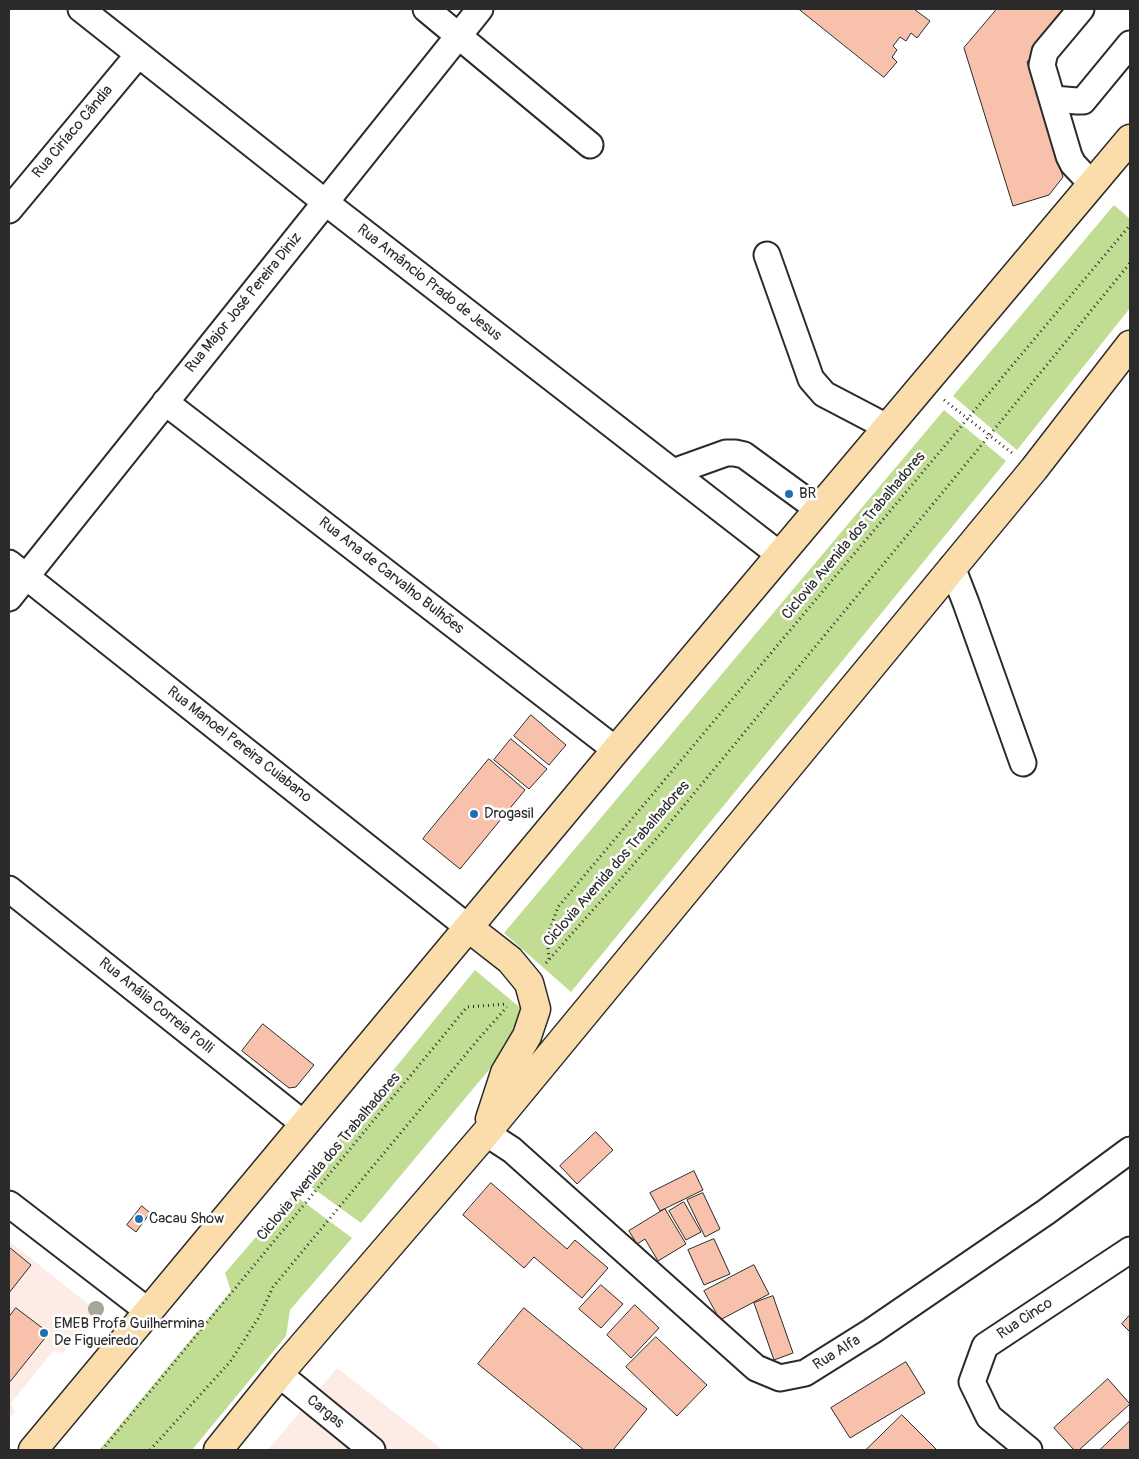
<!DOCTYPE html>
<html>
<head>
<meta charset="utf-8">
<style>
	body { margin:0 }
	#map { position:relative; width:1139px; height:1459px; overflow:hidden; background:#fff; font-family:Pangolin,sans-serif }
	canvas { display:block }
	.frame { position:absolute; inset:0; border:10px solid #2b2b2b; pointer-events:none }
</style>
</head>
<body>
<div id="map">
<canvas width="1139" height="1459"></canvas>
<div class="frame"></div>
</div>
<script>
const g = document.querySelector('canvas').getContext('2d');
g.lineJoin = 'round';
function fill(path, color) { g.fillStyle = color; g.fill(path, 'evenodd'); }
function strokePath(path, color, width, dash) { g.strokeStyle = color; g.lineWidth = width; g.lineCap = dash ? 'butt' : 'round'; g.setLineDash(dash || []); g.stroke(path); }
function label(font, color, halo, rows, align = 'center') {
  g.font = font + ' Pangolin,sans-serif'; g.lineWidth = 5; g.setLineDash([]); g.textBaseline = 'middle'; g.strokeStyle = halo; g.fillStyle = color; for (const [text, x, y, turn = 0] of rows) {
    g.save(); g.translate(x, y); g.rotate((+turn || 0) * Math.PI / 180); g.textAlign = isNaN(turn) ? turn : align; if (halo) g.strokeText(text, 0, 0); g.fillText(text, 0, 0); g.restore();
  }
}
const built = new Path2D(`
	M 9,1241 L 92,1307 L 94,1315 L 63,1353 L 53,1351 L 11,1403 L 15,1412 L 9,1419 Z
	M 337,1368 L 443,1450 L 268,1450 Z`);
const green = new Path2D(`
	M 1114,205 L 1130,219 L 1130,308 L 1017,450 L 953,396 Z
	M 944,410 L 1006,461 L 571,992 L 504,933 Z
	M 475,970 L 523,1010 L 518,1035 L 361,1223 L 303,1181 Z
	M 293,1194 L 352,1238 L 290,1310 L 286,1336 L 192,1450 L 99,1450 L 231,1291 L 225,1273 Z`);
const building = new Path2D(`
	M 799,9 L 914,9 L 930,21 L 917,38 L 911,33 L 906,41 L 900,37 L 893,46 L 897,50 L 892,57 L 897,62 L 884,77 Z
	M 997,9 L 1071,9 L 1027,62 L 1063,177 L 1049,195 L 1013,206 L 964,48 Z
	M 531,715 L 566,745 L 549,765 L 514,736 Z
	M 511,739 L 547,769 L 529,789 L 494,760 Z
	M 489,759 L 525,790 L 460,869 L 423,839 Z
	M 263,1024 L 314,1065 L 296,1087 L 289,1088 L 242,1051 Z
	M 596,1132 L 613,1150 L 577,1184 L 560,1166 Z
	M 694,1171 L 703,1190 L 660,1211 L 650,1193 Z
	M 491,1183 L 567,1249 L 575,1240 L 608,1268 L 582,1298 L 534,1257 L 524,1268 L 463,1215 Z
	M 703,1193 L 720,1229 L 705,1237 L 687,1200 Z
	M 684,1202 L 701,1232 L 686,1240 L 669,1211 Z
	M 142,1206 L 150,1213 L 136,1232 L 127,1225 Z
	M 665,1209 L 686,1244 L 658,1261 L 645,1239 L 637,1244 L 629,1231 Z
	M 714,1239 L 730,1274 L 704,1285 L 688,1250 Z
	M 9,1247 L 31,1265 L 9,1293 Z
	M 754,1265 L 769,1294 L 720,1320 L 704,1291 Z
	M 601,1285 L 623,1304 L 601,1328 L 579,1309 Z
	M 773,1296 L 793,1353 L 774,1360 L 754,1303 Z
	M 635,1305 L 659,1328 L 631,1358 L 607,1335 Z
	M 16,1308 L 49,1333 L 9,1383 L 9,1317 Z
	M 524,1308 L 647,1409 L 613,1450 L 584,1450 L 478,1364 Z
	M 1130,1315 L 1130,1332 L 1122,1324 Z
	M 656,1337 L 707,1385 L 677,1416 L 626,1367 Z
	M 906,1362 L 925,1393 L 850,1438 L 831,1408 Z
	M 1108,1379 L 1130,1404 L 1079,1450 L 1074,1450 L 1054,1428 Z
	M 902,1415 L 937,1450 L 866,1450 Z
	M 1130,1421 L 1130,1450 L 1100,1450 Z`);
const path = new Path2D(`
	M 944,400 L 1012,453
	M 549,959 L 547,937 L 558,907 L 1130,225
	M 546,963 L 663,831 L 966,464 L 1130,263
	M 102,1450 L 467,1007 L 507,1004
	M 150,1450 L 230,1362 L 259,1317 L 273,1287 L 481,1036 L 507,1007`);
const minor = new Path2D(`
	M 81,9 L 325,202 L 780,555
	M 426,9 L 590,145
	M 1081,9 L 1045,52 L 1042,65 L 1069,156 L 1073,164 L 1092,184
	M 1053,99 L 1077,101 L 1083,101 L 1130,44
	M 9,210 L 138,55
	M 767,255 L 811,379 L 824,394 L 887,427
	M 165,402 L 616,750
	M 673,472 L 726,453 L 735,453 L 744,455 L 818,509
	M 9,563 L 469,928
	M 952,567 L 966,603 L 1023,763
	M 9,598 L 480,9
	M 9,889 L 304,1124
	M 486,1133 L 512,1150 L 756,1368 L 780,1378 L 805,1373 L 872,1331 L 1046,1212 L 1130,1150
	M 9,1204 L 148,1311
	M 279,1374 L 372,1450
	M 1029,1450 L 989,1417 L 972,1382 L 985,1346 L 1130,1250`);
const major = new Path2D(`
	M 469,928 L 510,960 L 529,983 L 536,1009 L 527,1036 L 505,1073 L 490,1119
	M 33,1450 L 616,750 L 1130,139
	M 218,1450 L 288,1363 L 486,1133 L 1034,469 L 1130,345`);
const trees = [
	[96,1309]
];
const markers = [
	[789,494,5,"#1f6fb2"],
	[474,814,5,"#1f6fb2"],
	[139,1219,5,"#1f6fb2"],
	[44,1333,5,"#1f6fb2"]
];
const streetNames = [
	["Rua Ciríaco Cândia",73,132,-50],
	["Rua Amâncio Prado de Jesus",429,283,38],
	["Rua Major José Pereira Diniz",244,303,-51],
	["Ciclovia Avenida dos Trabalhadores",854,536,-50],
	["Rua Ana de Carvalho Bulhões",391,576,38],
	["Rua Manoel Pereira Cuiabano",239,745,38],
	["Ciclovia Avenida dos Trabalhadores",617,864,-49],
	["Rua Anália Correia Polli",156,1006,39],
	["Ciclovia Avenida dos Trabalhadores",329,1157,-50],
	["Rua Cinco",1025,1319,-33],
	["Rua Alfa",837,1353,-32],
	["Cargas",325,1412,39]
];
const poiNames = [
	["BR",799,494],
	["Drogasil",484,814],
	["Cacau Show",149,1219],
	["EMEB Profª Guilhermina",54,1324],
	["De Figueiredo",54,1341]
];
fill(built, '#fdece6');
fill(green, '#c1dc93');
fill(building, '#f8c1ac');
strokePath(building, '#2b2b2b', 1);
strokePath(minor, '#2b2b2b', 29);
strokePath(major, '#2b2b2b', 31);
strokePath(path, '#2b2b2b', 3, [1, 4]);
strokePath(minor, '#fff', 25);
strokePath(major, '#faddab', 28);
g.fillStyle = '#a3a89b';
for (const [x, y] of trees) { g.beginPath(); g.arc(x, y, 8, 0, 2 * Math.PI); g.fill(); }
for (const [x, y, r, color] of markers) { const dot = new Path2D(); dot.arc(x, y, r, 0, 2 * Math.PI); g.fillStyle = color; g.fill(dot); strokePath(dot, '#fff', 2); }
label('15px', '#2b2b2b', '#fff', streetNames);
label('15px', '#2b2b2b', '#fff', poiNames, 'left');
</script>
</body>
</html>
